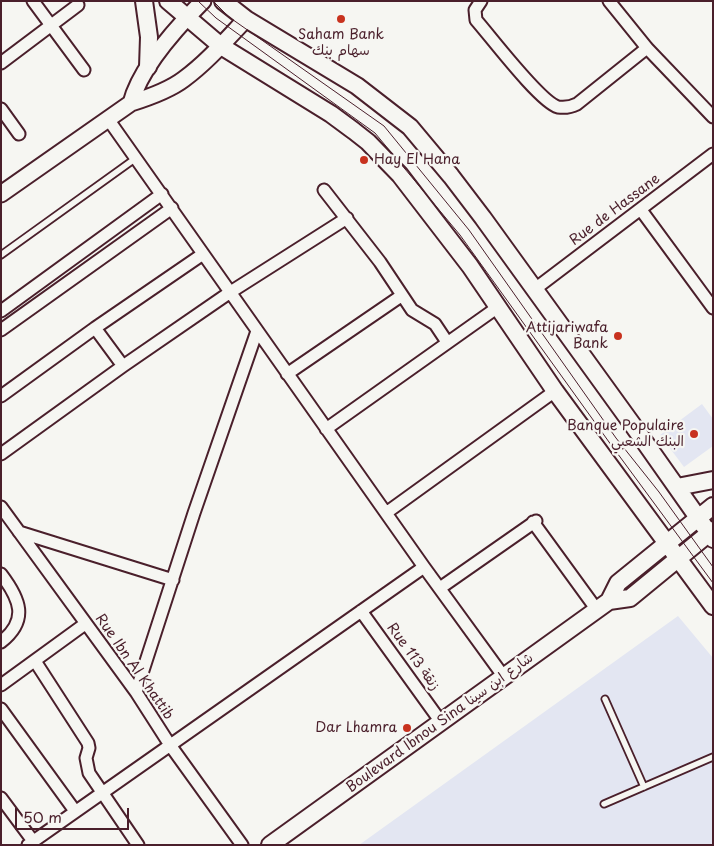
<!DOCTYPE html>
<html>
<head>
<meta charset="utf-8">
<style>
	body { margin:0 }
	#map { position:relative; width:714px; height:846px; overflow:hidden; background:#f6f6f2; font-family:"Playpen Sans",sans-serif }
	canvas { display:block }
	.frame { position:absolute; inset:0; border:2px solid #4a1f2b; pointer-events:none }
	.scale { position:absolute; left:15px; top:808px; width:114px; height:22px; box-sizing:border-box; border:2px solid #4a1f2b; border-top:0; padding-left:6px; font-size:15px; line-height:18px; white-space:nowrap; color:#4a1f2b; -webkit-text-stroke:4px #f6f6f2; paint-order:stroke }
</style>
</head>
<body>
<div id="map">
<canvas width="714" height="846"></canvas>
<div class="frame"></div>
<div class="scale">50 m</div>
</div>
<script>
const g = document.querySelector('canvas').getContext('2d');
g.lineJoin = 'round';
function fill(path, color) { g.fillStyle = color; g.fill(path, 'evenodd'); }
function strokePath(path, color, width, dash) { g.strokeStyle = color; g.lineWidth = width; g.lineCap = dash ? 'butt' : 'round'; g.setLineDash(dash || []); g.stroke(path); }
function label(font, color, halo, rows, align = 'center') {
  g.font = font + ' "Playpen Sans","Playpen Sans Arabic",sans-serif'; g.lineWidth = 4.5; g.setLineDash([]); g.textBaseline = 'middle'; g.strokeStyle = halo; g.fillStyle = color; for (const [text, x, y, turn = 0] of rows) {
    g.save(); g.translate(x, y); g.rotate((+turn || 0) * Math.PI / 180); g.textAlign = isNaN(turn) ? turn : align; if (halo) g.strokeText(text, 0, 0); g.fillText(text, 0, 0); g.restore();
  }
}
const built = new Path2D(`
	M 702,404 L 713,419 L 713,446 L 684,467 L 660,435 Z
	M 678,616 L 713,658 L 713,845 L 359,845 Z`);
const service = new Path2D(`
	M 1,255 L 136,158
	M 605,699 L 644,787
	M 604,804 L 713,757`);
const minor = new Path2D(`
	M 33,1 L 84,70
	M 481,1 L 475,10 L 476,20 C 491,37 540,102 558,107 C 565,108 571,107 577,104 L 647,48
	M 609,1 L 647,48 L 713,117
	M 1,63 L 78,5
	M 1,109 L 19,134
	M 108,119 L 424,567 L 504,677
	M 324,190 L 380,262 L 412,310 L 435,324 L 447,342
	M 641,210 L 713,308
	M 535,289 L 713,154
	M 1,311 L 162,194
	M 95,328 L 123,366
	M 1,330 L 172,208
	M 287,374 L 401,296
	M 1,396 L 95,328 L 203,254
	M 326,429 L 498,307
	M 1,454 L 123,366 L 229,293 L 347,218
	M 1,507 L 136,692 L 170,745 L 242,845
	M 386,513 L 555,391
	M 533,522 L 597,610
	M 19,532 L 173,580
	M 1,574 C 20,599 29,620 1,642
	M 440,588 L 536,521
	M 361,611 L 441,722
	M 35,661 L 88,743 L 89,748 L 86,758 L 89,773 L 138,845
	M 1,685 L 85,624
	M 136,692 L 194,513 L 257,331
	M 1,709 L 75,811
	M 1,798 L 33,841
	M 28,845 L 424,567`);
const tertiary = new Path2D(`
	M 131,103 C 140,68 177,27 203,1
	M 1,194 L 131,103 C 147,98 171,89 184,79 C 207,62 226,40 246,19`);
const secondary = new Path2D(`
	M 144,1 L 149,37 L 148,67
	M 168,1 L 221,46 L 331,114 L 354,131 L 368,142 L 400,175 L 470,266 L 555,391 L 713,606
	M 223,1 L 246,19 L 357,86 L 410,127 L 451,176 L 483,218 L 632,424 L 713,539
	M 677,487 L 713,480
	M 609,601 L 618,583 L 713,506
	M 270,845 L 609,601 L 630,598 L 713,530`);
const tram = new Path2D(`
	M 198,1 L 216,18 L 375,133 L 460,235 L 609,442 L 713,583
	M 213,1 L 229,17 L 384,126 L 469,230 L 616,438 L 659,492 L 713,567`);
const markers = [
	[341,19,5,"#c8321e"],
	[364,160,5,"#c8321e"],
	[618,336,5,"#c8321e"],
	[694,434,5,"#c8321e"],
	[407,728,5,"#c8321e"]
];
const poiNames = [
	["Saham Bank",341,35,"center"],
	["سهام بنك",341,51,"center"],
	["Hay El Hana",374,160,"left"],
	["Attijariwafa",608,328],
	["Bank",608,344],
	["Banque Populaire",684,426],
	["البنك الشعبي",684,442],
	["Dar Lhamra",397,728]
];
const streetNames = [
	["Rue de Hassane",615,210,-37],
	["Rue 113 زنقة",413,657,54],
	["Rue Ibn Al Khattib",134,667,55],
	["Boulevard Ibnou Sina شارع ابن سينا",440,723,-36]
];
fill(built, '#e3e6f2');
strokePath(service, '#4a1f2b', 9);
strokePath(minor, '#4a1f2b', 15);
strokePath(tertiary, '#4a1f2b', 19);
strokePath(secondary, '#4a1f2b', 20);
strokePath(service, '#f6f6f2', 5.5);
strokePath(minor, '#f6f6f2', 11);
strokePath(tertiary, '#f6f6f2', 15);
strokePath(secondary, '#f6f6f2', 16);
strokePath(tram, '#4a1f2b', 1);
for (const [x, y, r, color] of markers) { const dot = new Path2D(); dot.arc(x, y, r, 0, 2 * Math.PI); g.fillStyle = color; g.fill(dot); strokePath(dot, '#f6f6f2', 2); }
label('14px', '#4a1f2b', '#f6f6f2', poiNames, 'right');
label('14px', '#4a1f2b', '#f6f6f2', streetNames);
</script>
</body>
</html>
